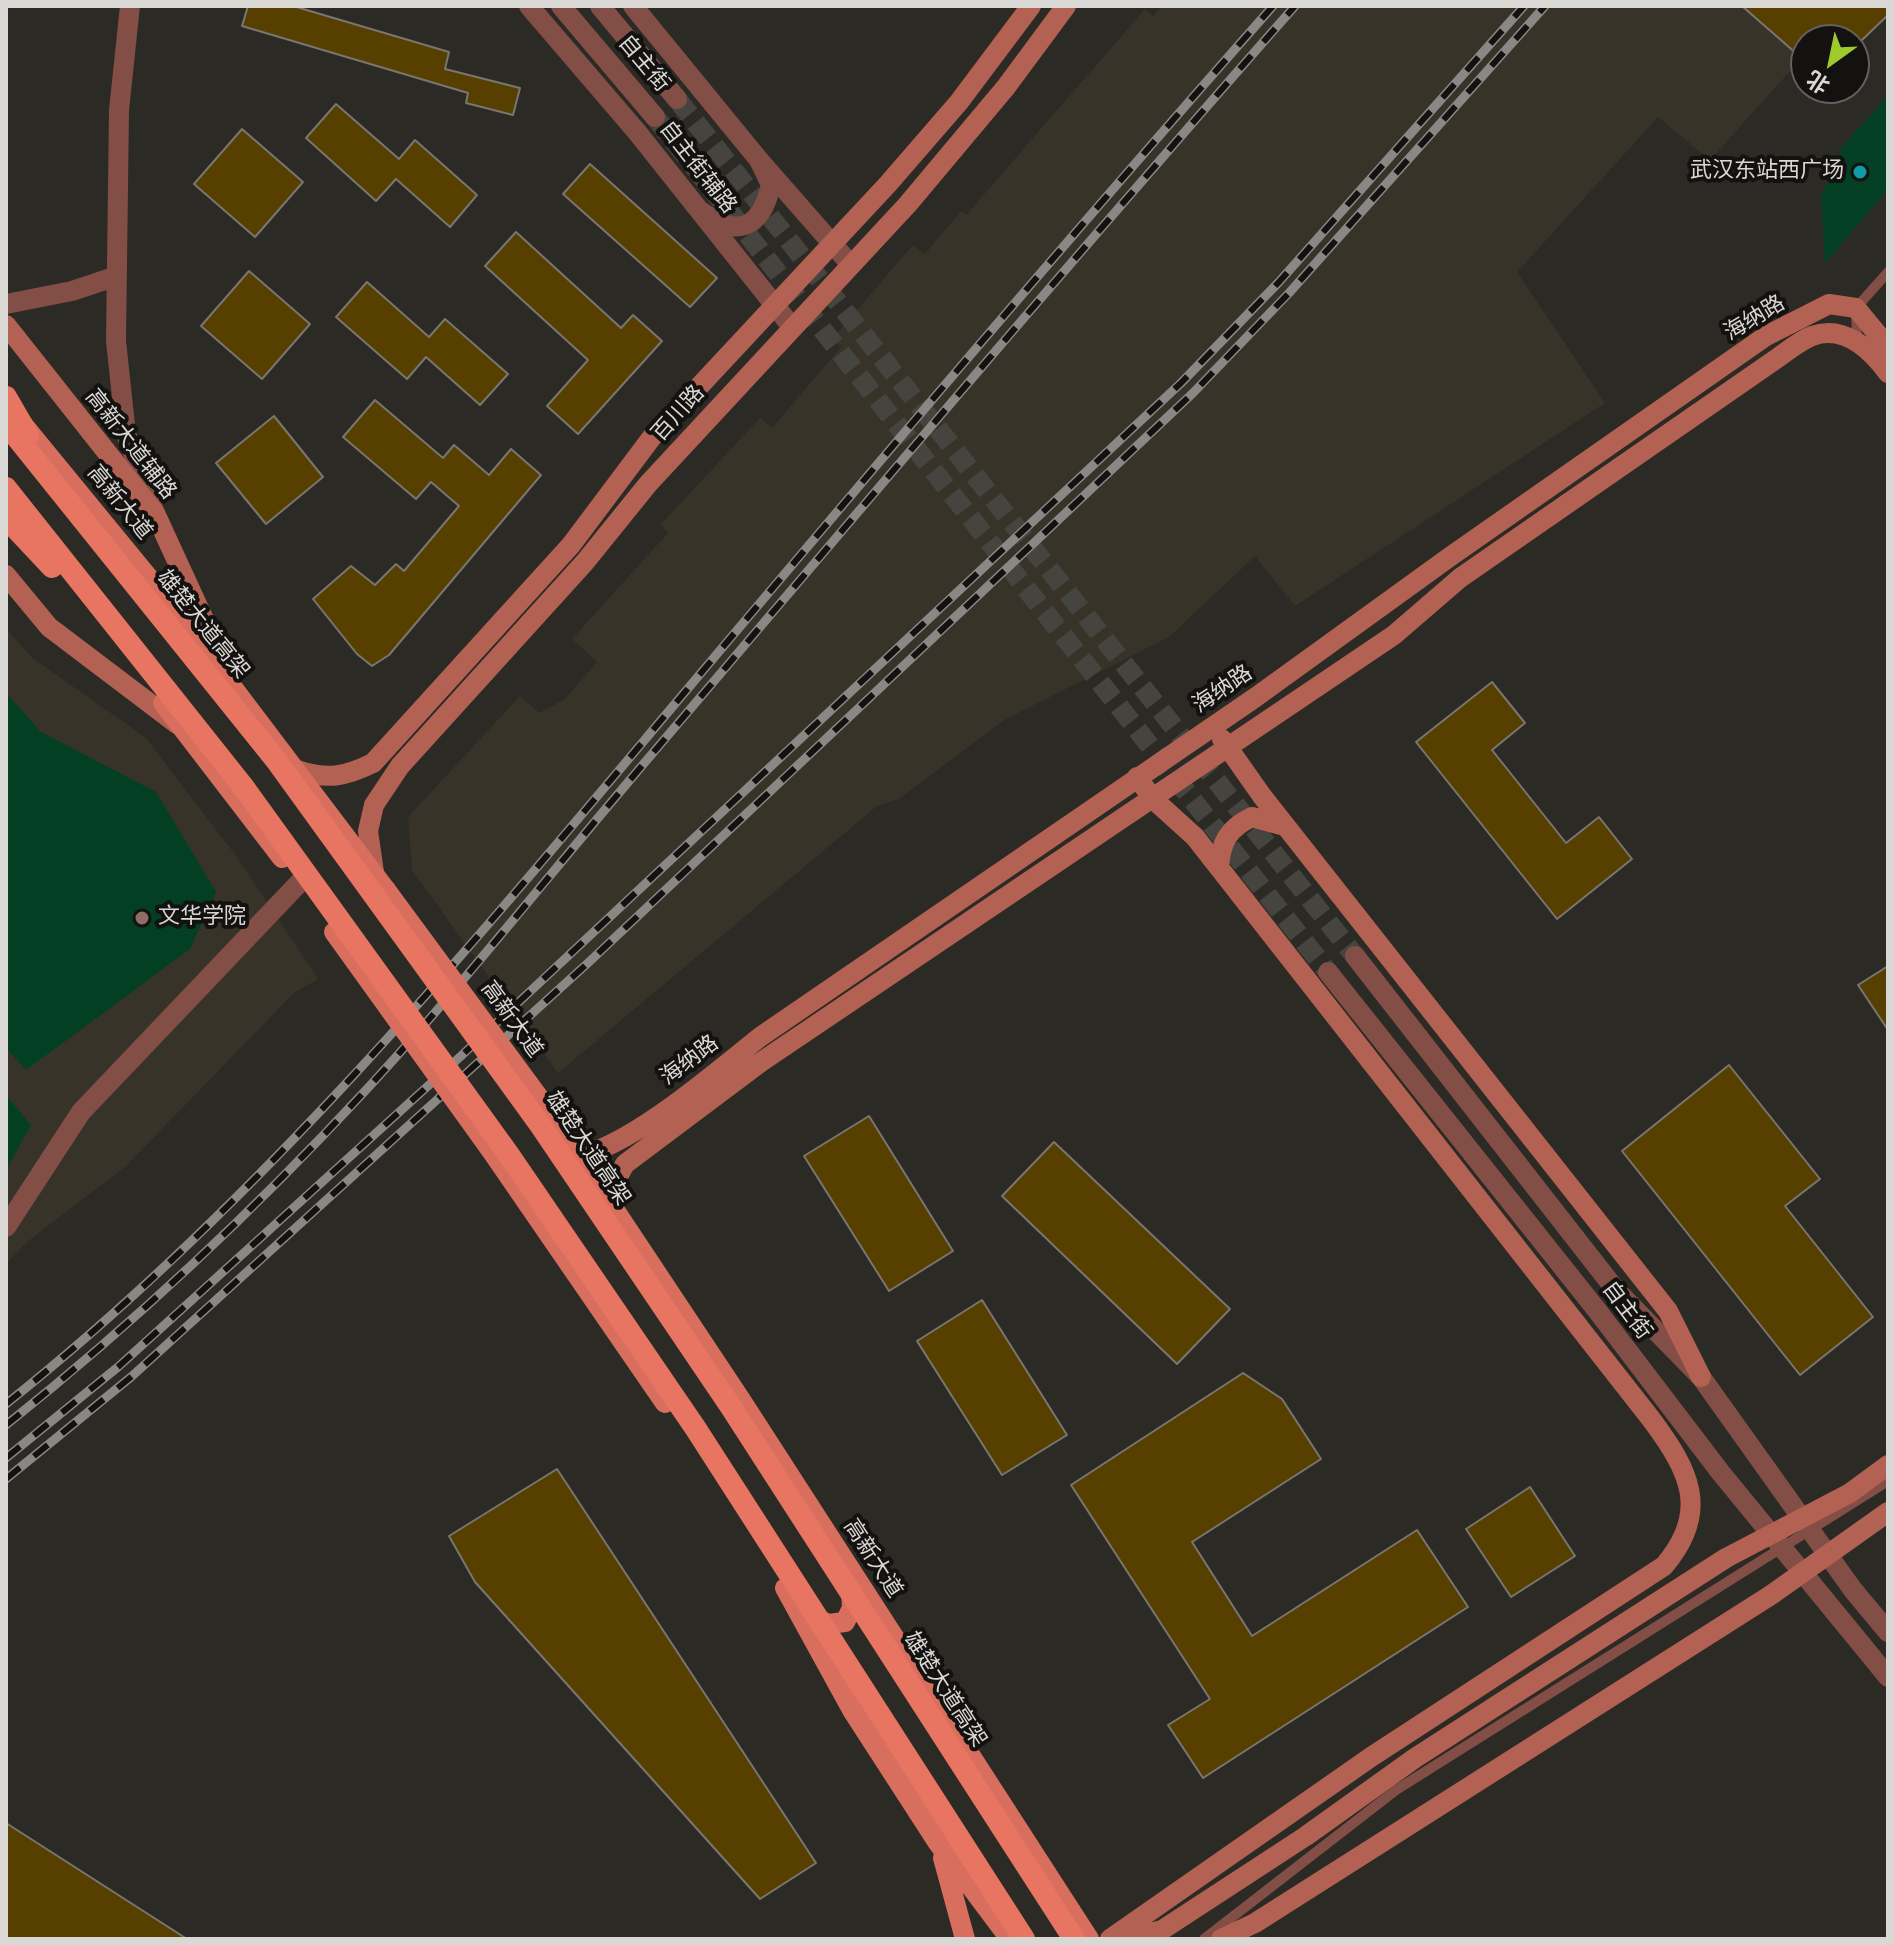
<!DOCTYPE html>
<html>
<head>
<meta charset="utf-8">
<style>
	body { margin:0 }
	#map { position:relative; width:1894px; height:1945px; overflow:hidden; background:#2c2a25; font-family:"Titillium Web","Noto Sans SC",sans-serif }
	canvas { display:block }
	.frame { position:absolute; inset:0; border:8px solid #d9d8d5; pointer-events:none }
	.north { position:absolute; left:1790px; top:24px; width:80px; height:80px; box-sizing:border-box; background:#131210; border:2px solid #62615f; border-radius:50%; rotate:213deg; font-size:22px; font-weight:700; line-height:32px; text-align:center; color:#d9d8d5 }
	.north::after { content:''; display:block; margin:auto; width:28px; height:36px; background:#9eca2e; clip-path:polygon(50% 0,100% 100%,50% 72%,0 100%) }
</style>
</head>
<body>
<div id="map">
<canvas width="1894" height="1945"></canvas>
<div class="frame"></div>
<div class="north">北</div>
</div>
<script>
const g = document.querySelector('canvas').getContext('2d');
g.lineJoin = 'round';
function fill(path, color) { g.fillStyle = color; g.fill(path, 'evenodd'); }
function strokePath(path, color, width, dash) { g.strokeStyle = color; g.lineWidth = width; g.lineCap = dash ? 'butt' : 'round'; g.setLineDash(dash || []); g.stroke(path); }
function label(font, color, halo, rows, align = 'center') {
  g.font = font + ' "Titillium Web","Noto Sans SC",sans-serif'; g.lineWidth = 8; g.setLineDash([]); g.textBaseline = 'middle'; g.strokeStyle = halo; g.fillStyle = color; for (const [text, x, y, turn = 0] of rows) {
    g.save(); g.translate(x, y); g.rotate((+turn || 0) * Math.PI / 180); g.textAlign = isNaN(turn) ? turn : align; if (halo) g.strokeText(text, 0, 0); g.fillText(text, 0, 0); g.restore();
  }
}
const built = new Path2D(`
	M 1162,6 L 1888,6 L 1888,15 L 1854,48 L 1854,40 L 1806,40 L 1806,63 L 1801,59 L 1710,160 L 1658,117 L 1517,272 L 1605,403 L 1295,606 L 1255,556 L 1169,637 L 1006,719 L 899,799 L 877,806 L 558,1073 L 412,870 L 408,817 L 520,696 L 539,713 L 565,699 L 597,662 L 572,639 L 668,533 L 661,524 L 760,418 L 772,428 L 841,347 L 832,339 L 913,245 L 925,254 L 961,211 L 966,215 L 1145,9 L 1153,16 Z
	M 6,628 L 31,657 L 145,737 L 237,857 L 318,979 L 294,993 L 125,1167 L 27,1242 L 6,1264 Z`);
const green = new Path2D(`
	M 1888,95 L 1888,189 L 1825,264 L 1821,197 L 1842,147 Z
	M 6,693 L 41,732 L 156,792 L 216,892 L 190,949 L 26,1070 L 6,1048 Z
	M 6,1095 L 31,1125 L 6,1170 Z`);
const building = new Path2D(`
	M 248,6 L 293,6 L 449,52 L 445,69 L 520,88 L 513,115 L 466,103 L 468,93 L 242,26 Z
	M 1742,6 L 1888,6 L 1888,15 L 1862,40 L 1806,40 L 1806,62 Z
	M 336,104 L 399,159 L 415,140 L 477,195 L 450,227 L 396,179 L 376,201 L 306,138 Z
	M 242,129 L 303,182 L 255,237 L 194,184 Z
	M 590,164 L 717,278 L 690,307 L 563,194 Z
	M 516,232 L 621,328 L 633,315 L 662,341 L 578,434 L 547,406 L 588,360 L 485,266 Z
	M 249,271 L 310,324 L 262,379 L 201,326 Z
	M 367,282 L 429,337 L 445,319 L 508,374 L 480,405 L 426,357 L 407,379 L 336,317 Z
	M 375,400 L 443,458 L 454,445 L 489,475 L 511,449 L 541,475 L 389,655 L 372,666 L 357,654 L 313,599 L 351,566 L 375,585 L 396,564 L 404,571 L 459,506 L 431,482 L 416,499 L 343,437 Z
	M 274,416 L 323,477 L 266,524 L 216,463 Z
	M 1492,682 L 1525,723 L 1492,750 L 1566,843 L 1599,817 L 1632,859 L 1557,919 L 1416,742 Z
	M 1888,966 L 1888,1030 L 1858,985 Z
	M 1729,1065 L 1820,1179 L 1785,1206 L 1873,1317 L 1800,1375 L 1622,1151 Z
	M 869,1116 L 953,1251 L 889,1291 L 804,1156 Z
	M 1054,1142 L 1230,1309 L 1177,1364 L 1002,1196 Z
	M 982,1300 L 1067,1435 L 1002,1475 L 917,1341 Z
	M 1243,1373 L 1282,1399 L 1321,1459 L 1192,1542 L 1252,1636 L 1417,1530 L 1468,1607 L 1203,1778 L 1168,1725 L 1210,1699 L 1071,1485 Z
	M 557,1469 L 816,1863 L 760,1899 L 475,1582 L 449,1536 Z
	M 1530,1487 L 1575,1556 L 1511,1597 L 1466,1529 Z
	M 6,1823 L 187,1939 L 6,1939 Z`);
const tertiaryTunnel = new Path2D(`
	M 677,99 L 1355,956
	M 655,117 L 1328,972`);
const service = new Path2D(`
	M 1857,340 L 1856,308 L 1888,272
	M 1204,1939 L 1396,1790 L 1888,1481`);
const minor = new Path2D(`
	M 130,6 L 119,110 L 116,341 L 126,434 L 153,508
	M 529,6 L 637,132 L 792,327
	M 633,6 L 759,160 L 851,265
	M 6,304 L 72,291 L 114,277
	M 6,1227 L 81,1112 L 300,882`);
const tertiary = new Path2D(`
	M 561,6 L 655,117
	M 600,6 L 677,99
	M 702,212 C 737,238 761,229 771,185 L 759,160
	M 1355,956 L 1615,1289 L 1701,1377 L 1853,1590 L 1888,1632
	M 1328,972 L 1596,1309 L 1721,1473 L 1888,1677`);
const secondary = new Path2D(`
	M 6,325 L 155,513 L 229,674
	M 6,575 L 49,627 L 177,724
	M 1222,739 L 1262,796 L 1668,1311 L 1701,1377
	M 297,770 C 328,780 344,777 373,763 L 571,545 L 652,437 L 888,184 L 959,102 L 1031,6
	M 1219,867 C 1221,841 1229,828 1252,817 L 1285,826
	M 374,872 L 368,831 L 374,805 L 400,766 L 585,562 L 648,484 L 908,204 L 1006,87 L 1066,6
	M 579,1156 C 632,1145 716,1072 760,1037 L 1256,697 L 1451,556 L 1766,336 L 1829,304 L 1856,308 L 1888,347
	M 611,1203 L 615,1182 L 625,1164 L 761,1062 L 1394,635 L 1460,578 L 1779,357 C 1789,350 1801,340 1812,336 C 1844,324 1871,350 1888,373
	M 1110,1939 L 1371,1757 L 1664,1566 C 1711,1511 1689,1470 1651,1419 L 1195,837 L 1153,799 L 1137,777
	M 1129,1939 L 1162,1930 L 1306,1836 L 1415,1758 L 1726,1558 L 1850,1493 L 1888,1465
	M 1221,1939 L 1255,1923 L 1771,1595 L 1888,1512`);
const primary = new Path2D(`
	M 21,422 L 162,594 L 386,890
	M 163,703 L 282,858
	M 551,1114 L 741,1400 L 1089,1939
	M 495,1156 L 665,1403
	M 785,1588 L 852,1710 L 938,1843 L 1010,1939
	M 811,1615 L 828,1624 L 845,1622 L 852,1608 L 851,1588
	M 943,1858 L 965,1939`);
const rail = new Path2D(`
	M 6,1404 C 260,1202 466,952 674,705 C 872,470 1070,236 1273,6
	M 6,1425 C 134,1323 255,1210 366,1090 C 460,988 545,880 635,774 C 854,517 1072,259 1295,6
	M 6,1458 L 118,1367 L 461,1056 L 1181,383 L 1278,283 L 1524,6
	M 6,1479 L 131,1377 L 589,962 L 1193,393 L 1289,293 L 1545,6`);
const primaryBridge = new Path2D(`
	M 386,890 L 551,1114
	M 334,932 L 495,1156`);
const trunkBridge = new Path2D(`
	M 6,397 L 28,435
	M 6,424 L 276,760 L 541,1126 L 731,1407 L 1074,1939
	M 6,488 L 242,785 L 509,1155 L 696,1429 L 1024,1939
	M 6,518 L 52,567`);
const markers = [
	[1860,172,8,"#0f9aa8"],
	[142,918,8,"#8d6e63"]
];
const streetNames = [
	["自主街",643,64,50],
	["自主街辅路",697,168,52],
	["海纳路",1755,319,-31],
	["百川路",679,414,-48],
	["高新大道辅路",130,445,52],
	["高新大道",119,503,51],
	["雄楚大道高架",202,625,51],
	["海纳路",1223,690,-34],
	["高新大道",511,1020,54],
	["海纳路",690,1061,-37],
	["雄楚大道高架",587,1149,56],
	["自主街",1626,1311,53],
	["高新大道",872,1559,57],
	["雄楚大道高架",944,1690,57]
];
const poiNames = [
	["武汉东站西广场",1844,172],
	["文华学院",158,918,"left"]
];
fill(built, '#383329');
fill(green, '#023f23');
fill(building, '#573f00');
strokePath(building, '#797671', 2);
strokePath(tertiaryTunnel, '#46443f', 20, [20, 10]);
strokePath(service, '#824e45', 10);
strokePath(minor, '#824e45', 20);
strokePath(tertiary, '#824e45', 20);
strokePath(secondary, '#b26153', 20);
strokePath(primary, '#d86e5d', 20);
strokePath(rail, '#898884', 9);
strokePath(rail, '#131210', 6, [18]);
strokePath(primaryBridge, '#d86e5d', 20);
strokePath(trunkBridge, '#e87462', 22);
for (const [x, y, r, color] of markers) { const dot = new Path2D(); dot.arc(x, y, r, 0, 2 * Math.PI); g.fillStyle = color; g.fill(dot); strokePath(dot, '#131210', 3); }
label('22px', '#d9d8d5', '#131210', streetNames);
label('22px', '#d9d8d5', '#131210', poiNames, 'right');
</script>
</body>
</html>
